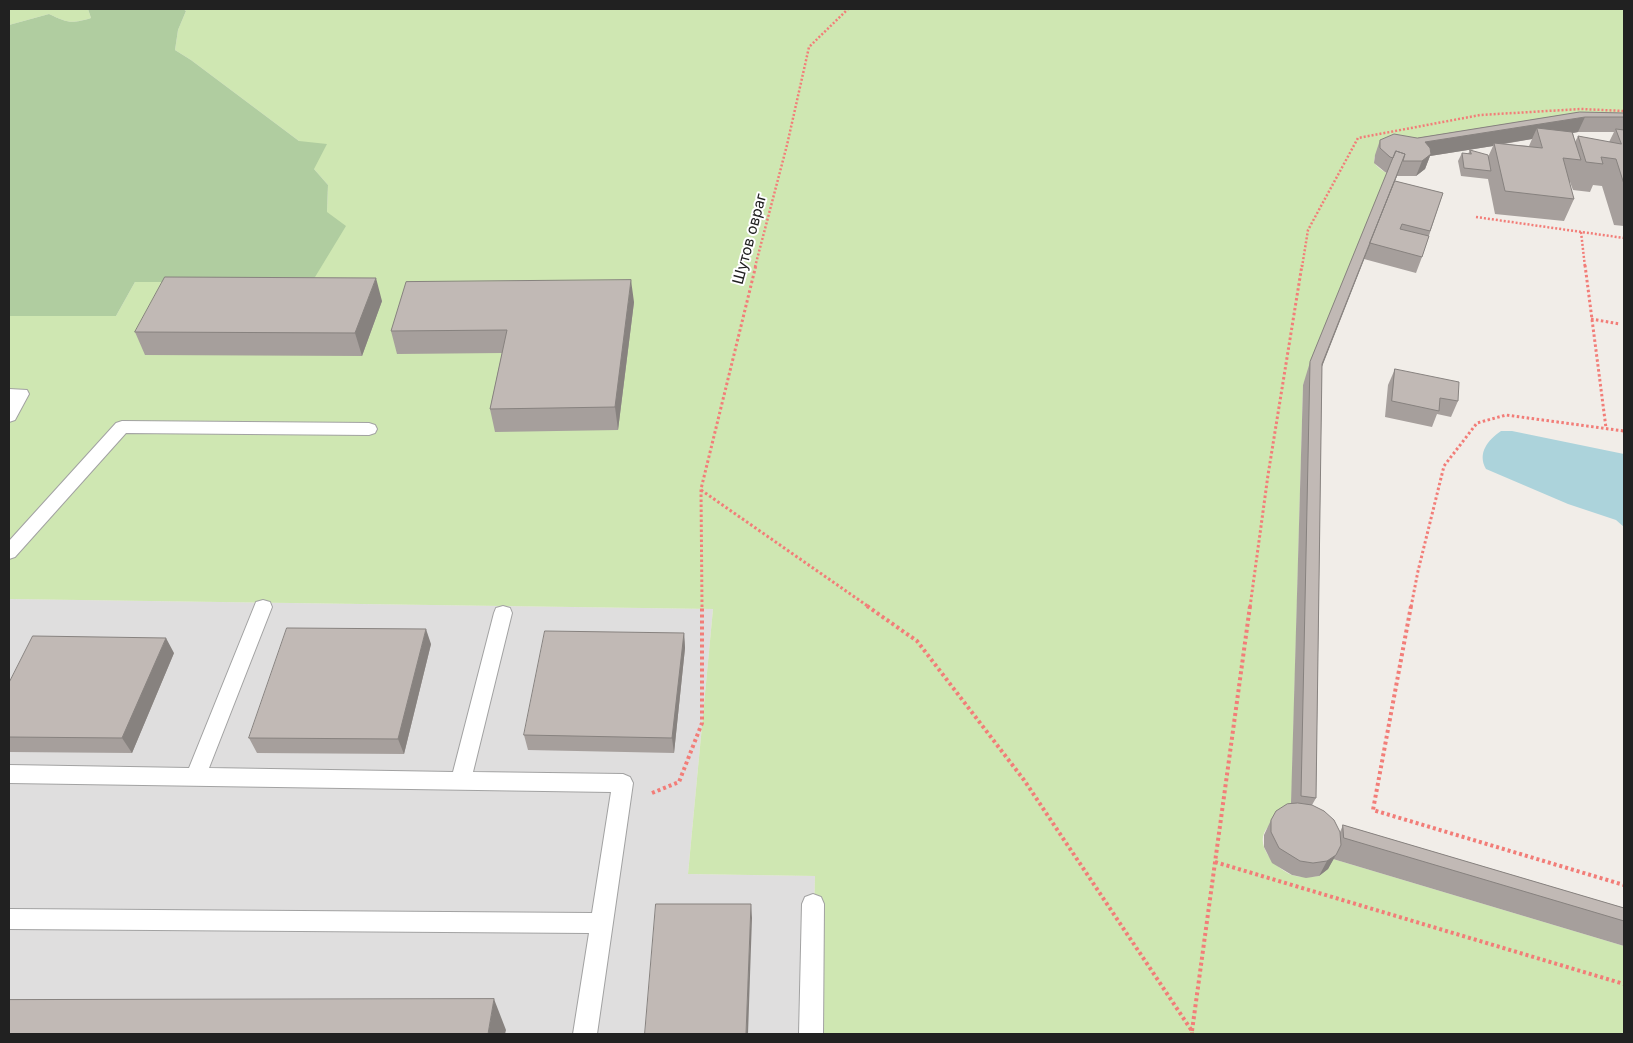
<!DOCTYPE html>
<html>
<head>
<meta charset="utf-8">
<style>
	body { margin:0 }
	#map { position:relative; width:1633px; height:1043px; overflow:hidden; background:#f1ede8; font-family:Inter,sans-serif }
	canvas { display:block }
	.frame { position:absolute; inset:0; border:10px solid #212121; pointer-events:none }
</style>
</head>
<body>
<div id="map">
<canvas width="1633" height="1043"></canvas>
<div class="frame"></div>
</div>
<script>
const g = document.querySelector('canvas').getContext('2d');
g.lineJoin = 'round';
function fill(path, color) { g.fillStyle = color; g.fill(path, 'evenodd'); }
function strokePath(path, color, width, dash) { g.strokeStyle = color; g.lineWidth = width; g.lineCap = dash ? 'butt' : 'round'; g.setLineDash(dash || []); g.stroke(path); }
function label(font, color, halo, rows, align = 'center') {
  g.font = font + ' Inter,sans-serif'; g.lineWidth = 4; g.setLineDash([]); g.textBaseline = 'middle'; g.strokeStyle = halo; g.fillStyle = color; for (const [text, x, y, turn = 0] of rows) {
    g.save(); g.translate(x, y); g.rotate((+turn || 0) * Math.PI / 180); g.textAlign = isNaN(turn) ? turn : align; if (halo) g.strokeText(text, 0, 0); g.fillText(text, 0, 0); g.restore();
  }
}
const residential = new Path2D(`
	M 9,599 L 713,609 L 688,874 L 815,876 L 811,1034 L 9,1034 Z`);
const grass = new Path2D(`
	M 9,9 L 88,9 L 91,18 C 71,24 68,23 49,14 L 9,25 Z
	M 183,9 L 1624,9 L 1624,128 L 1573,127 L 1377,153 C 1369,163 1380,169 1388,174 L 1303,385 L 1291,817 C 1285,820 1274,822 1269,826 C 1251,843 1276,869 1292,875 C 1301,878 1310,877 1319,876 L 1333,859 L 1624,946 L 1624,1034 L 811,1034 L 815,876 L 688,874 L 713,609 L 9,599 L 9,416 L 21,394 L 9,394 L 9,316 L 116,316 L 135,282 L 312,281 L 327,212 L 328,185 L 314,169 L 299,141 L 191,60 L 175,50 L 178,30 L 186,11 Z`);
const forest = new Path2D(`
	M 88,9 L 183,9 L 186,11 L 178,30 L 175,50 L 191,60 L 299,141 L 327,144 L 314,169 L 328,185 L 327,212 L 346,226 L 312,282 L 135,282 L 116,316 L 9,316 L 9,25 L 49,14 C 68,23 71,24 91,18 Z`);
const water = new Path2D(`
	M 1501,431 L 1512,431 L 1624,454 L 1624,527 L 1616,520 L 1568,504 L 1486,469 C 1477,453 1488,440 1501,431 Z`);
const pathFar2 = new Path2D(`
	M 1476,217 L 1624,238
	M 1581,232 L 1585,267
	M 755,267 L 787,145 L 809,47 L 848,9
	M 1302,267 L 1308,230 L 1358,138 L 1480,115 L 1581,109 L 1624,111`);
const pathFar1 = new Path2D(`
	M 1585,265 L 1606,428
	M 1591,319 L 1620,324
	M 701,490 L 869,607
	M 702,607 L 701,489 L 756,265
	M 1250,607 L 1268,475 L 1302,265
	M 1411,607 L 1418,571 L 1444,466 L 1477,423 L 1506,415 L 1624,431`);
const path = new Path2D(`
	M 867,606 L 917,641 L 1024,780 L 1192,1031 L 1192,1034
	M 1411,606 L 1373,810 L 1624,885
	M 652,793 L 679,782 L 702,723 L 702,606
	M 1215,862 L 1624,984
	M 1192,1031 L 1250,606`);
const lane = new Path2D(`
	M 9,389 L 27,390 L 29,394 L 15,420 L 9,422 Z
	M 122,421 L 369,423 L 375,425 L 377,429 L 375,433 L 369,435 L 126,433 L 15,557 L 9,559 L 9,541 L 116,423 Z
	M 263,600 L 270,602 L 272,607 L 209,768 L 453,772 L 494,613 L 496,608 L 503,606 L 510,608 L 512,613 L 473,772 L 623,774 L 630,777 L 633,783 L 597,1034 L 573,1034 L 589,933 L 9,929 L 9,909 L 592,913 L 611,792 L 9,783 L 9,765 L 189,768 L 254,607 L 256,602 Z
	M 813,894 L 821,897 L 824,904 L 823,1034 L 799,1034 L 802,904 L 805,897 Z`);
const wall = new Path2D(`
	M 1580,112 L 1624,113 L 1624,226 L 1614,225 L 1602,186 L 1593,185 L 1590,192 L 1573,190 L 1570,182 L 1569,182 L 1574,199 L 1564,221 L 1495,214 L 1488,179 L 1461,176 L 1458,161 L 1462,153 L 1468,154 L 1470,150 L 1488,157 L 1493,146 L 1430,156 L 1425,169 L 1416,176 L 1397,176 L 1395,181 L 1443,193 L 1422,257 L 1416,273 L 1364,259 L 1322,366 L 1316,798 L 1312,805 L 1340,832 L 1343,825 L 1624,908 L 1624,946 L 1333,859 L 1328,869 L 1319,876 L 1306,878 L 1292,875 L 1272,863 L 1264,847 L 1264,835 L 1271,820 L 1291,803 L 1303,385 L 1310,362 L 1387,173 L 1385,172 L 1374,163 L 1375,155 L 1380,140 L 1417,138 ZM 1578,132 L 1614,132 L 1609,142 L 1578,136 L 1575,142 L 1573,133 ZM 1532,139 L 1529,146 L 1504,144 Z
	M 382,301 L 362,356 L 145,355 L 135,332 Z
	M 634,302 L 618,430 L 495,432 L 490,409 L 502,353 L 397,354 L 391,331 Z
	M 1395,369 L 1458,401 L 1451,417 L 1437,414 L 1432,427 L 1385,417 L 1388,385 Z
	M 684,633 L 685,648 L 674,753 L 528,750 L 524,735 Z
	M 431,644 L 404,754 L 257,753 L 249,738 Z
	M 174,653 L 132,753 L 9,752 L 9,683 Z`);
const shadedWall = new Path2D(`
	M 1585,117 L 1578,132 L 1540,138 L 1537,128 L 1532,139 L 1495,145 L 1494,143 L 1493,146 L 1430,156 L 1425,169 L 1416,176 L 1422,161 L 1425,142 Z
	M 1405,154 L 1397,176 L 1314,387 L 1322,364 Z
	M 376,278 L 382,301 L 362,356 L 355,333 Z
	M 631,280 L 634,302 L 618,430 L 615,407 Z
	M 426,629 L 431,644 L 404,754 L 398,739 Z
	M 684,633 L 685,648 L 674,753 L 672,738 Z
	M 166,638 L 174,653 L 132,753 L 122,738 Z
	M 1336,855 L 1328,869 L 1319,876 L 1327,861 Z
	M 751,904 L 752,918 L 748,1034 L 746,1034 Z
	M 494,999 L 506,1030 L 505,1034 L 488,1034 Z`);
const building = new Path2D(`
	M 1580,112 L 1624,113 L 1624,117 L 1585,117 L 1425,142 L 1430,148 L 1431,154 L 1422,161 L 1403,161 L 1405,154 L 1396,151 L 1393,158 L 1390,157 L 1380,148 L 1380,140 L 1394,134 L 1417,138 Z
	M 1537,128 L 1572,132 L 1581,160 L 1563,158 L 1574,199 L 1505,191 L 1494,143 L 1542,148 Z
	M 1616,129 L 1624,130 L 1624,184 L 1616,159 L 1601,157 L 1603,164 L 1586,162 L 1578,136 L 1621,144 Z
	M 1470,150 L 1488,155 L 1491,171 L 1464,168 L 1462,153 L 1471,154 Z
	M 1396,151 L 1405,154 L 1322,364 L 1316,798 L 1301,796 L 1310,362 Z
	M 1395,181 L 1443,193 L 1430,231 L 1402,224 L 1400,229 L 1429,236 L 1422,257 L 1370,243 Z
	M 165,277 L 376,278 L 355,333 L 135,332 Z
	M 631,280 L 615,407 L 490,409 L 507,330 L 391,331 L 406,282 Z
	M 1395,369 L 1459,382 L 1458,401 L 1440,398 L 1439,411 L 1392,401 Z
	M 287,628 L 426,629 L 398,739 L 249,738 Z
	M 545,631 L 684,633 L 672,738 L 524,735 Z
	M 33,636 L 166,638 L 122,738 L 9,737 L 9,683 Z
	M 1298,803 L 1312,805 L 1324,811 L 1334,820 L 1340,832 L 1341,845 L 1336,855 L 1327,861 L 1313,863 L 1300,861 L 1279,848 L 1271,832 L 1271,820 L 1276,811 L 1287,804 Z
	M 1343,825 L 1624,908 L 1624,921 L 1344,838 Z
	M 656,904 L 751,904 L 746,1034 L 645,1034 Z
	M 494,999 L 488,1034 L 9,1034 L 9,1000 Z`);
const streetNames = [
	["Шутов овраг",750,239,-75]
];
fill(residential, '#dfdede');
fill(grass, '#cfe7b2');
fill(forest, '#b0cda0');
fill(water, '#acd3db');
strokePath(lane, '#a2a2a2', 2);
strokePath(pathFar2, '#f27d78', 2.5, [2, 2]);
strokePath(pathFar1, '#f27d78', 3, [2.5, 2.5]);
strokePath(path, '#f27d78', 4, [3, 3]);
fill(lane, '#fff');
fill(wall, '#a69f9c');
fill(shadedWall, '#87827f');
fill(building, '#c1b9b5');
strokePath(building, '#87827f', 1);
label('15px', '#212121', '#fff', streetNames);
</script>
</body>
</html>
